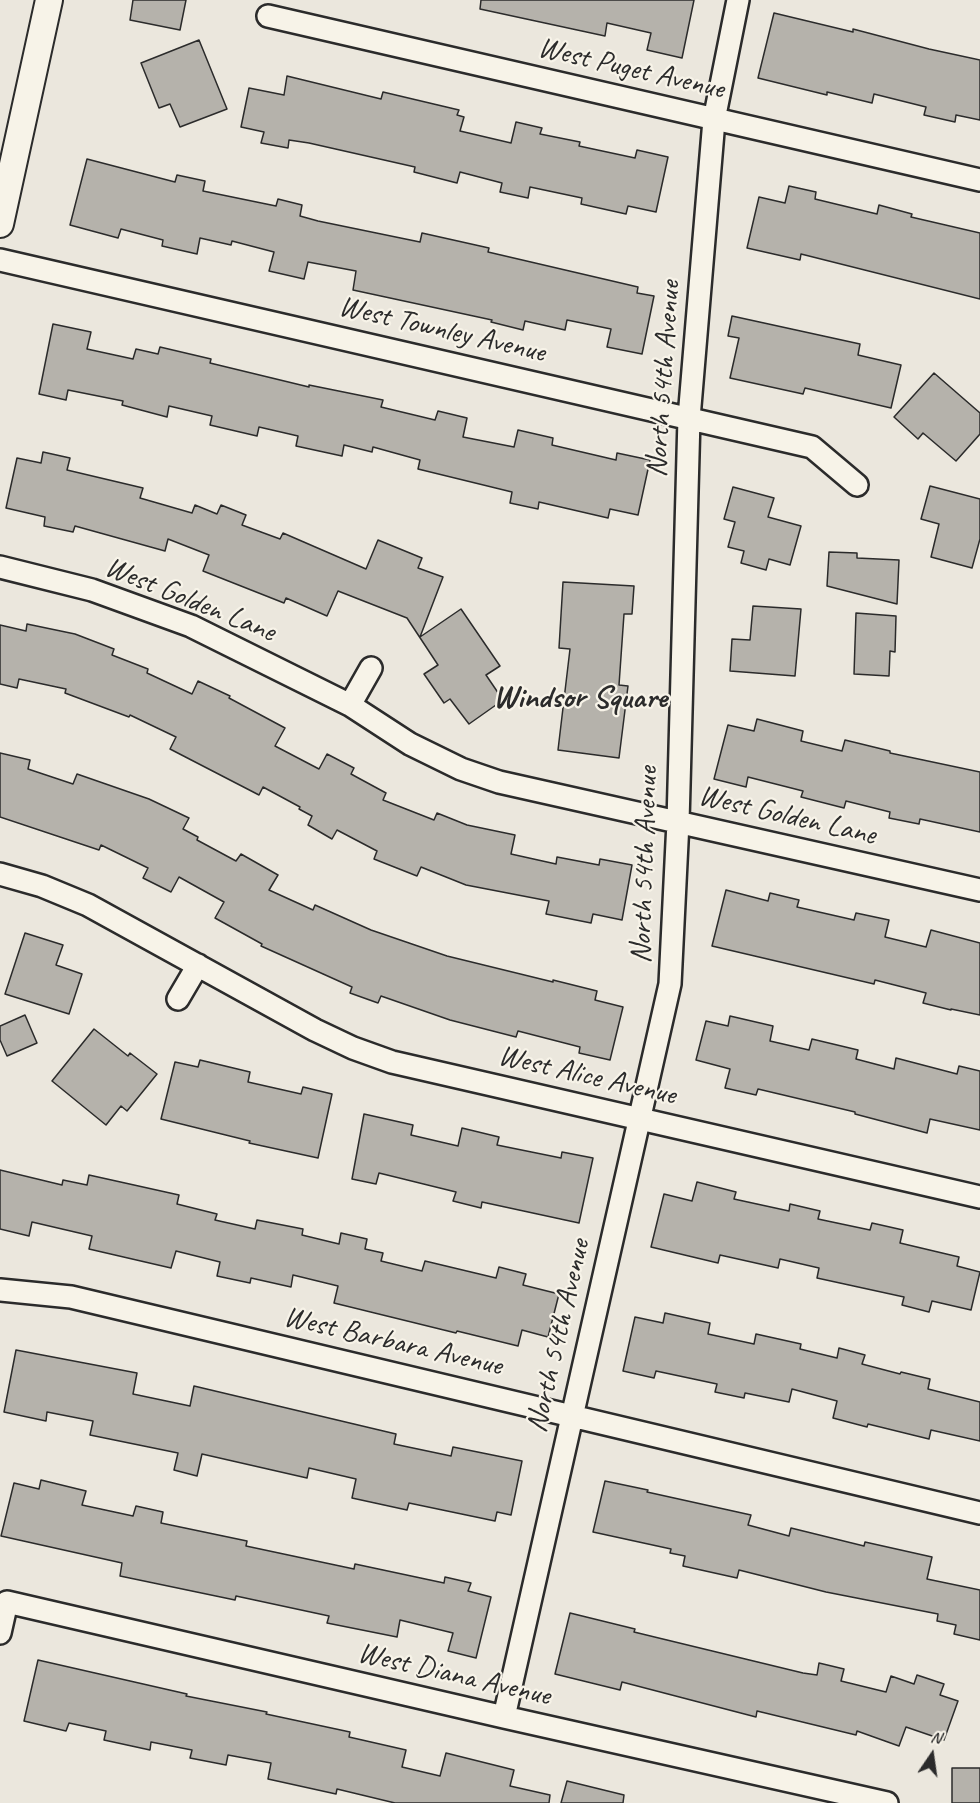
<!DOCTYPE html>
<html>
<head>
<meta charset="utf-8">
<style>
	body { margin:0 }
	#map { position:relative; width:980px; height:1803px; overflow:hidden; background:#ebe7dd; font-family:Caveat,sans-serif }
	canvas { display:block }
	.north { position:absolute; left:902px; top:1725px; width:60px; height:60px; -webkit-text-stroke:4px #f7f3e8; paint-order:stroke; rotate:13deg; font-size:16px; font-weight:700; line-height:24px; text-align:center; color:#2b2b2b }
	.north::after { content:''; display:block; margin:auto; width:21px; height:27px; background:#2b2b2b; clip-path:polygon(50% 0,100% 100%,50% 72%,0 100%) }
</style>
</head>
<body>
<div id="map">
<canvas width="980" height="1803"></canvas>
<div class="north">N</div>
</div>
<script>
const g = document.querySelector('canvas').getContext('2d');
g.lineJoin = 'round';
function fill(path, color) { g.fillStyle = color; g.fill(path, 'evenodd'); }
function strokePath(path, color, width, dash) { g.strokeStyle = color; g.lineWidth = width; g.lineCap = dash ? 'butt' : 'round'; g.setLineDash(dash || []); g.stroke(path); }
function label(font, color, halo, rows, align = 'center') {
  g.font = font + ' Caveat,sans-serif'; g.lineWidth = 4.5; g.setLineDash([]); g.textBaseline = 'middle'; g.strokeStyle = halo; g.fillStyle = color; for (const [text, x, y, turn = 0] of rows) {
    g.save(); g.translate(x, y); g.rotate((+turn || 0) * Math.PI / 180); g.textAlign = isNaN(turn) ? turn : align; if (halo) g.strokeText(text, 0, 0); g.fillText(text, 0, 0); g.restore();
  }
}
const building = new Path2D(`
	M 133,0 L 186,0 L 180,30 L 130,20 Z
	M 481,0 L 694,0 L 682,58 L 647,50 L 651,33 L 607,23 L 605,36 L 480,9 Z
	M 774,13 L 853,32 L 853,29 L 929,49 L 980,60 L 980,120 L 956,115 L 955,122 L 924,115 L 926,107 L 874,94 L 872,103 L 827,92 L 827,95 L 758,78 Z
	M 199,40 L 227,109 L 180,127 L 170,104 L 159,108 L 141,63 Z
	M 287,76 L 381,99 L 383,92 L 459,110 L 457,115 L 464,117 L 460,131 L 511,143 L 516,122 L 542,128 L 540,134 L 580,142 L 579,146 L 635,158 L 637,150 L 668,157 L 656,212 L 628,206 L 626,214 L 581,204 L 582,198 L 530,187 L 528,198 L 500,192 L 502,183 L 460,172 L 457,183 L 414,172 L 415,167 L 309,143 L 289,140 L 288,148 L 261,143 L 264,132 L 241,127 L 249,88 L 284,95 Z
	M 87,159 L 175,182 L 177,175 L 205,181 L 203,191 L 276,206 L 278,199 L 302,205 L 300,216 L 318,221 L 420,242 L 422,233 L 489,248 L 488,252 L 638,287 L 637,293 L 654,296 L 642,354 L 607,347 L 611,329 L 567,320 L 565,330 L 525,321 L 523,330 L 491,322 L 492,320 L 353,290 L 356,271 L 308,262 L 304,279 L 269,271 L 274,252 L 232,241 L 231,245 L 200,238 L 197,254 L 162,246 L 163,240 L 121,229 L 118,238 L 70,225 Z
	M 789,186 L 816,192 L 815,199 L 877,214 L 879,205 L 912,214 L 911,217 L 980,233 L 980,299 L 801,254 L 800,260 L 747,248 L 759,197 L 785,203 Z
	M 732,316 L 860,344 L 858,355 L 901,365 L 891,408 L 805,388 L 803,394 L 730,378 L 739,338 L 728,336 Z
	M 53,324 L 91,332 L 87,349 L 133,359 L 136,349 L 158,354 L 160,347 L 211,359 L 210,363 L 309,387 L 309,385 L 383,400 L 381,407 L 435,420 L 438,411 L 467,418 L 463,437 L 514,447 L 518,430 L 553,438 L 552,445 L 616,460 L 617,453 L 650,460 L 638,515 L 610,509 L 608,518 L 539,502 L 538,509 L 510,503 L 512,492 L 418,469 L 420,460 L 373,447 L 372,452 L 344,445 L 342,456 L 296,446 L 298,436 L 259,427 L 257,436 L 210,425 L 212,416 L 169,406 L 167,417 L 122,405 L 123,401 L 68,390 L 66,400 L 39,394 Z
	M 934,373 L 980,413 L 980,434 L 956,461 L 923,433 L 918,439 L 894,417 Z
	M 43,452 L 70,458 L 67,470 L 143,488 L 140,498 L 192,513 L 195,505 L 217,514 L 221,505 L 246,515 L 242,525 L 280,539 L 283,533 L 366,569 L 378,540 L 422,558 L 418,568 L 443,577 L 420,637 L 461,609 L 500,666 L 486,675 L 503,700 L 469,724 L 450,699 L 444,703 L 424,674 L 438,665 L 407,618 L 338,591 L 327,616 L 286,598 L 284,603 L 203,571 L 209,555 L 168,539 L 165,551 L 75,526 L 73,532 L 44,526 L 45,517 L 6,508 L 17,458 L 41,463 Z
	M 930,486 L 980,499 L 980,539 L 972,568 L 931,557 L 939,524 L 921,519 Z
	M 733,487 L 774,498 L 768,517 L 801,526 L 790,565 L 769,559 L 766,570 L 741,563 L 744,551 L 728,547 L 735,522 L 724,519 Z
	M 829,552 L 857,553 L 857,558 L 899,560 L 897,604 L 827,586 Z
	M 563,582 L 634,586 L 632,614 L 624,614 L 619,685 L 628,686 L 619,758 L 558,750 L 570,649 L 559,648 Z
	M 753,606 L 801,609 L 795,676 L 730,671 L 732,639 L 750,640 Z
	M 856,613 L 896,616 L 895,652 L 890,651 L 889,676 L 854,674 Z
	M 27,624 L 75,634 L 114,649 L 112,655 L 148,669 L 147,673 L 192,694 L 198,681 L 230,696 L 229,698 L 285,728 L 275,746 L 319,769 L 327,754 L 354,768 L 351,774 L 386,793 L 383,800 L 434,820 L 437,813 L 467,825 L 515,835 L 511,854 L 556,864 L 557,857 L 599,865 L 600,859 L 632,865 L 622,920 L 593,914 L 591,923 L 546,914 L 549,901 L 466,885 L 421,867 L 417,876 L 374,859 L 377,851 L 337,830 L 332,839 L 308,825 L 312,816 L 299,809 L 300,807 L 263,787 L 259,795 L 170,749 L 176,737 L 130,715 L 129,717 L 65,693 L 66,689 L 19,679 L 17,688 L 0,684 L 0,625 L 26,631 Z
	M 757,719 L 803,731 L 801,741 L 842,751 L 845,740 L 890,751 L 890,753 L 980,772 L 980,832 L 920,819 L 919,824 L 889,818 L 890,812 L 846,801 L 844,808 L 801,797 L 803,791 L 748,777 L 746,787 L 714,779 L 728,725 L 754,731 Z
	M 0,753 L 30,760 L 28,769 L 73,784 L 77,774 L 149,799 L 189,818 L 183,829 L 198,837 L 197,840 L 236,861 L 241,854 L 278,875 L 269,890 L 313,910 L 315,905 L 371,930 L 447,956 L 553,982 L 553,980 L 597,991 L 595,1000 L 623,1007 L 610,1060 L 579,1053 L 580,1047 L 518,1031 L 516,1037 L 450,1020 L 381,996 L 378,1003 L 350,993 L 352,987 L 261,946 L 262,944 L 215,918 L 224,902 L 179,877 L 171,892 L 143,878 L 148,868 L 101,845 L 99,850 L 0,817 Z
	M 726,890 L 768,901 L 770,893 L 799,900 L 797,907 L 854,920 L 856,913 L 889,920 L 885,937 L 926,947 L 931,930 L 980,943 L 980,1015 L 951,1009 L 951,1010 L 923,1003 L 926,993 L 875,980 L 874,984 L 712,946 Z
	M 25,933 L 63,945 L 56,965 L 82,974 L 69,1014 L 5,994 Z
	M 25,1015 L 37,1043 L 7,1056 L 0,1040 L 0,1026 Z
	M 730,1016 L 773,1026 L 770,1041 L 809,1050 L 812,1039 L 858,1050 L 856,1059 L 894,1069 L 896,1058 L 957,1074 L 959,1066 L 980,1071 L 980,1130 L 930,1119 L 927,1133 L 855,1114 L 855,1112 L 758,1089 L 756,1095 L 725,1088 L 730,1069 L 696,1060 L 706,1021 L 728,1026 Z
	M 94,1029 L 128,1056 L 130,1053 L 157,1074 L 127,1111 L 121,1106 L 106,1125 L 52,1081 Z
	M 200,1060 L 250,1072 L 248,1082 L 301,1094 L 303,1087 L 332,1094 L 318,1158 L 249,1143 L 250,1141 L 161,1119 L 175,1062 L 198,1067 Z
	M 364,1114 L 413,1125 L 411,1135 L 458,1146 L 462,1128 L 499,1137 L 497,1145 L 561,1158 L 562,1152 L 593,1158 L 579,1223 L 482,1202 L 481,1208 L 453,1201 L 456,1192 L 379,1173 L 376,1184 L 352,1179 Z
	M 0,1170 L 62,1185 L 63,1180 L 87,1185 L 89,1175 L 179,1195 L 177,1204 L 217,1214 L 215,1220 L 255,1229 L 257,1220 L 303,1229 L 302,1235 L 339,1244 L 341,1233 L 367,1239 L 365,1249 L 383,1253 L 381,1261 L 422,1271 L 425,1261 L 496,1278 L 499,1267 L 526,1274 L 523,1285 L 559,1294 L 548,1337 L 522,1330 L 518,1346 L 457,1331 L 456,1333 L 334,1303 L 338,1286 L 293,1275 L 291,1287 L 251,1278 L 250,1283 L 217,1276 L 220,1262 L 176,1251 L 171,1268 L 89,1249 L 92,1236 L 32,1222 L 29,1236 L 0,1229 Z
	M 697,1182 L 736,1192 L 734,1199 L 789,1211 L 790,1204 L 820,1211 L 818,1219 L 870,1230 L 872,1223 L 903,1230 L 900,1243 L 959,1257 L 957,1266 L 980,1272 L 971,1310 L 932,1301 L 929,1312 L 902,1305 L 904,1297 L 817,1278 L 819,1268 L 780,1259 L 778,1268 L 720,1255 L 718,1263 L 651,1247 L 664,1194 L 692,1201 Z
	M 665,1313 L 710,1323 L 708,1334 L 754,1344 L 756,1334 L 801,1344 L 800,1349 L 837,1358 L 839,1348 L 865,1355 L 862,1364 L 900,1374 L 901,1372 L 930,1379 L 928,1389 L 980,1402 L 980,1441 L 931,1430 L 929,1439 L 868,1424 L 867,1427 L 833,1418 L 837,1401 L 792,1389 L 789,1402 L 745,1393 L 744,1398 L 715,1392 L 717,1384 L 656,1371 L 654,1378 L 623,1371 L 635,1317 L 663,1323 Z
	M 16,1350 L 137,1373 L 133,1394 L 190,1406 L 194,1386 L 396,1434 L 394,1444 L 451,1456 L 453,1447 L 522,1461 L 511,1515 L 497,1512 L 495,1521 L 409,1503 L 407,1510 L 352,1498 L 356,1479 L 309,1468 L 307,1478 L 202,1454 L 197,1476 L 174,1470 L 178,1453 L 90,1435 L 93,1421 L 47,1412 L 46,1421 L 4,1412 Z
	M 41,1480 L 86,1491 L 82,1505 L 133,1516 L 136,1506 L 163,1512 L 161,1523 L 247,1541 L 246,1546 L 354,1569 L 355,1564 L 444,1583 L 445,1577 L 471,1583 L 468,1591 L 491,1597 L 476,1658 L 448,1651 L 453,1633 L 400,1620 L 397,1637 L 327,1623 L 329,1616 L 236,1596 L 235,1600 L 120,1576 L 122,1563 L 1,1536 L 14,1483 L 39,1489 Z
	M 605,1481 L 648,1490 L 647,1492 L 751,1515 L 748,1525 L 789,1536 L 791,1528 L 864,1546 L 865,1542 L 932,1557 L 927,1579 L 980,1590 L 980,1640 L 954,1634 L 956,1625 L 937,1621 L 938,1614 L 826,1592 L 739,1570 L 737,1578 L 683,1566 L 685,1556 L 670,1553 L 671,1549 L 593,1532 Z
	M 570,1613 L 635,1629 L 634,1632 L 803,1673 L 817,1675 L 819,1663 L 844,1669 L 841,1681 L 886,1692 L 891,1676 L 914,1684 L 917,1675 L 944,1684 L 940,1695 L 958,1701 L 944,1740 L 906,1727 L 899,1746 L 857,1731 L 856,1735 L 757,1711 L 756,1717 L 622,1682 L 620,1690 L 555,1674 Z
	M 38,1660 L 187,1694 L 186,1696 L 267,1712 L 266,1714 L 350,1732 L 349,1737 L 406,1750 L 402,1767 L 440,1776 L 446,1753 L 514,1770 L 510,1786 L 550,1795 L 549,1803 L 395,1803 L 337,1789 L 336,1794 L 268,1779 L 271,1763 L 228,1755 L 226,1765 L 190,1758 L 192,1750 L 151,1742 L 150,1750 L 104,1740 L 106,1731 L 69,1723 L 66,1731 L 24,1721 Z
	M 952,1768 L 980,1768 L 980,1803 L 952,1803 Z
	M 567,1781 L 624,1795 L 623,1803 L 561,1803 Z`);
const minor = new Path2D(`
	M 268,16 L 980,180
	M 0,260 L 812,447 L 857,485
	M 0,567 L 92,590 L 191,626 L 350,705 L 410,744 L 461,769 L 499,782 L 980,890
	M 350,705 L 371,668
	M 0,874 L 42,886 L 88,905 L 315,1030 L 353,1048 L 392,1062 L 980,1197
	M 178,999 L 198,965
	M 0,1290 L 71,1297 L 980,1513
	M 0,1633 L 7,1602 L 504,1717 L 887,1803
	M 504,1717 L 670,984 L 678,822 L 689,418 L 714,120 L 738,0`);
const tertiary = new Path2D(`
	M 0,224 L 49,0`);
const streetNames = [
	["West Puget Avenue",631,69,13],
	["West Townley Avenue",442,330,13],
	["North 54th Avenue",664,379,-86],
	["West Golden Lane",190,600,22],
	["West Golden Lane",787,816,13],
	["North 54th Avenue",645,865,-88],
	["West Alice Avenue",587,1076,13],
	["North 54th Avenue",559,1336,-77],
	["West Barbara Avenue",393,1342,13],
	["West Diana Avenue",454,1675,13]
];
const neighbourhoodNames = [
	["Windsor Square",580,699]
];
fill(building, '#b5b2ab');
strokePath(building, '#2b2b2b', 1.5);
strokePath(minor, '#2b2b2b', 26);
strokePath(tertiary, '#2b2b2b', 30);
strokePath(minor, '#f7f3e8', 21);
strokePath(tertiary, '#f7f3e8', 26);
label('30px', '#2b2b2b', '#f7f3e8', streetNames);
label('bold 32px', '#2b2b2b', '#f7f3e8', neighbourhoodNames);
</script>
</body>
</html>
